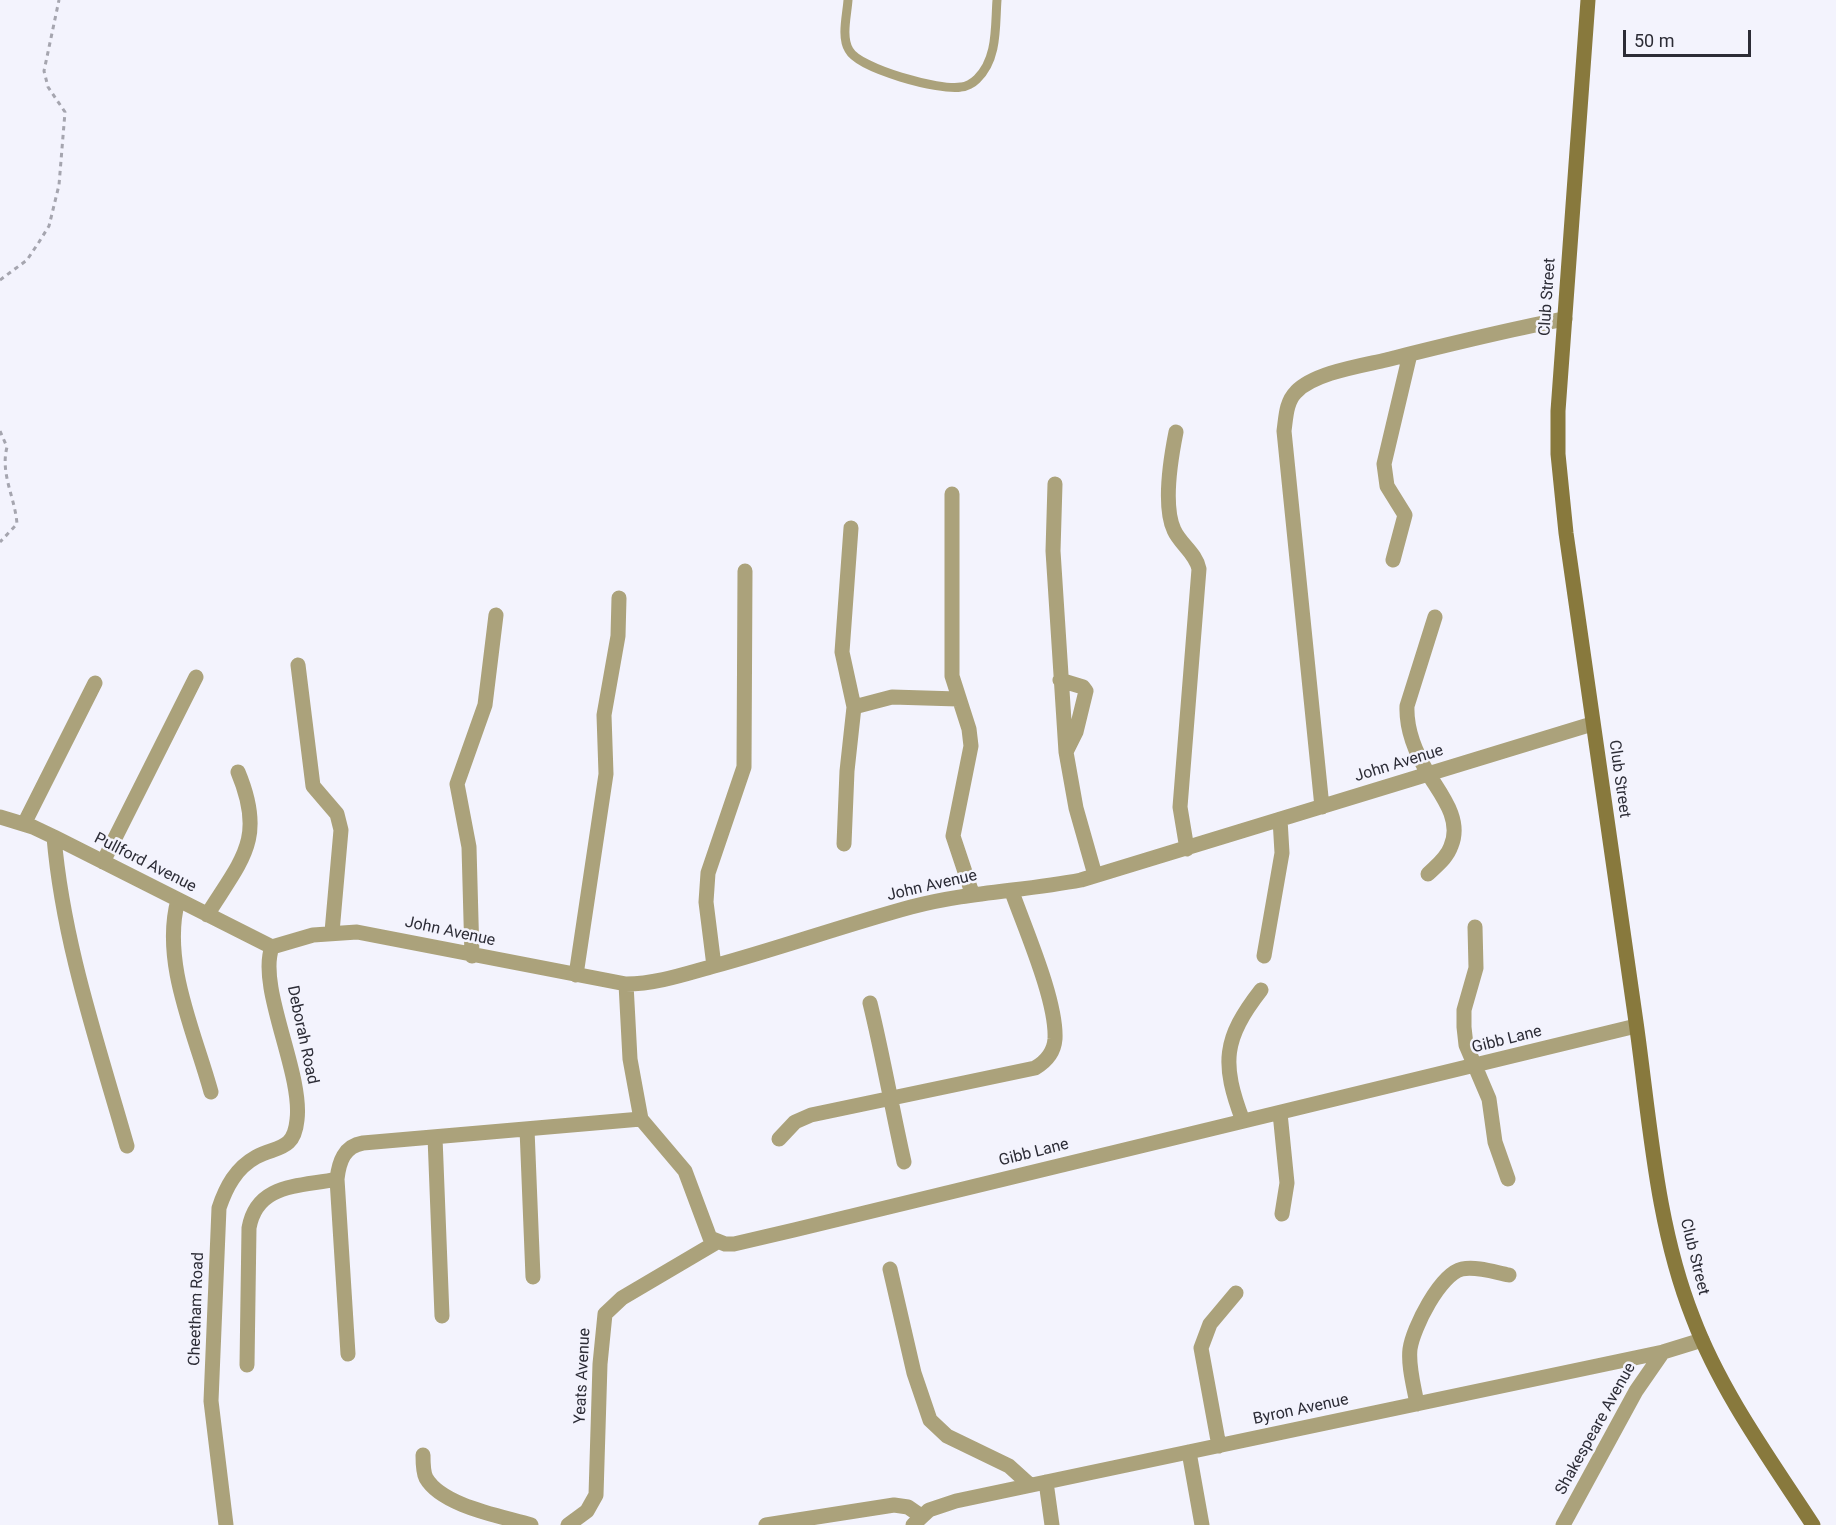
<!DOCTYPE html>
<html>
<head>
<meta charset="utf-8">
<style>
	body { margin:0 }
	#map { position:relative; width:1836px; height:1525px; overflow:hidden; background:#f3f3fd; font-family:Roboto,sans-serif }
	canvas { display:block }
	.scale { position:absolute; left:1623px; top:30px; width:128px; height:27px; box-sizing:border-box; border:3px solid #2c2c36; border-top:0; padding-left:8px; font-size:18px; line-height:21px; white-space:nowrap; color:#2c2c36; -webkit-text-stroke:4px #f3f3fd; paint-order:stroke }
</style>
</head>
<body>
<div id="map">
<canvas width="1836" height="1525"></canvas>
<div class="scale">50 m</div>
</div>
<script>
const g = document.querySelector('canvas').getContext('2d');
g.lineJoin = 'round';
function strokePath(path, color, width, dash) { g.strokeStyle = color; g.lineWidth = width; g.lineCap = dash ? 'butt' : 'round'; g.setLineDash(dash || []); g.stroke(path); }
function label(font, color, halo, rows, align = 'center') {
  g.font = font + ' Roboto,sans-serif'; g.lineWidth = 5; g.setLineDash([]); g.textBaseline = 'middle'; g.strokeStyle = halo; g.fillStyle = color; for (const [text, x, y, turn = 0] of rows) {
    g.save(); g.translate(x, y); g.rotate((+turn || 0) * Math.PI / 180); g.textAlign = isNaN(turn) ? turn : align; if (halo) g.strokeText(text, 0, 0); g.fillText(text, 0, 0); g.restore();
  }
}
const path = new Path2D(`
	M 0,280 L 27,260 L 39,242 L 49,226 L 59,185 L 65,112 L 48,87 L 44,71 L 59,0
	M 0,431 L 7,447 C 0,474 15,497 17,524 L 0,542`);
const service = new Path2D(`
	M 848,0 C 847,15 841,37 849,50 C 859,69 940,91 961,87 C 966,87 973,83 977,79 C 998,59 995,26 997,0`);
const minor = new Path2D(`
	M 1176,432 C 1171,457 1163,506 1174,530 C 1180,544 1196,553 1199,569 L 1180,807 L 1187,849
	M 1055,484 L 1053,551 L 1066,752
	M 952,494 L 952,676 L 969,729 L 971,746 L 953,836 L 972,893
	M 1393,560 L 1405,515 L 1387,486 L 1384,464 L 1410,354
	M 298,665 L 313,786 L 337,814 L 341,830 L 332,932
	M 1060,680 L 1083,687 L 1086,691 L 1076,732 L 1066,752 L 1076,808 L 1095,875
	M 854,707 L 892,697 L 958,699
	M 1322,807 L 1284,431 C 1286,417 1286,402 1296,392 C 1314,373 1360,366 1386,360 C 1446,345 1505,330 1565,319
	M 0,817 L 33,827 L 54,837 L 272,947
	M 24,824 L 95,683
	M 54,837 C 63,943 98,1044 127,1146
	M 844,844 L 847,771 L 854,707 L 842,652 L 851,528
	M 103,862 L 196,677
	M 1428,874 C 1436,866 1447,858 1451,846 C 1462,820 1442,796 1429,775 C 1416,754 1406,730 1407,706 L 1435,617
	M 178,900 C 161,962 195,1033 211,1092
	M 207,915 C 242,859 266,839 238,772
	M 1475,927 L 1476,968 L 1464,1010 L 1464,1027 L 1466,1045 L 1489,1099 L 1495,1142 L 1508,1179
	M 272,947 L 313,935 L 357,932 L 626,984 C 656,984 685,974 714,966 C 780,948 845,925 911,907 C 967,892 1024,891 1081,880 L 1592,724
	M 472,956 L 469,847 L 457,784 L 485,705 L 496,615
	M 1264,956 L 1282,853 L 1280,819
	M 714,966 L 706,902 L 708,873 L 744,767 L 745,571
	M 576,975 L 606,774 L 604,715 L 618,636 L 619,598
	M 626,984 L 630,1059 L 641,1119 L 685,1171 L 710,1238 L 725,1244 L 734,1244 L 794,1230 L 1636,1026
	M 870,1003 C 883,1056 892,1109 904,1162
	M 1280,1113 L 1287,1183 L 1282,1214
	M 1243,1121 C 1221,1063 1223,1039 1261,990
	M 527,1129 L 533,1277
	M 435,1137 L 442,1316
	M 779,1139 L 795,1122 L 811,1115 L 1035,1068 C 1047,1061 1054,1052 1055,1039 C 1057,1001 1025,929 1012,892
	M 890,1269 L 914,1373 L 930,1420 L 947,1436 L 1009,1466 L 1030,1485
	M 348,1354 L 337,1179 C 339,1162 344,1146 363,1143 L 641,1119
	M 247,1365 L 249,1228 C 257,1183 299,1187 337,1179
	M 1417,1404 C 1414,1387 1408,1366 1410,1349 C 1413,1328 1440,1274 1462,1269 C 1476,1266 1494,1272 1509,1275
	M 1219,1446 L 1201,1348 L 1210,1324 L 1236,1293
	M 1189,1452 L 1202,1525
	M 423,1455 C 423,1462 423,1472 426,1478 C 442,1506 501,1516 531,1525
	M 1046,1482 L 1052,1525
	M 226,1525 L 211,1401 L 219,1208 C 226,1187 236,1168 256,1157 C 277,1146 294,1151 297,1120 C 303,1073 257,987 272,947
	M 568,1525 L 587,1511 L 596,1495 L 600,1364 L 605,1314 L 622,1298 L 717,1242
	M 766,1525 L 894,1505 L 908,1507 L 921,1516
	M 913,1525 L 929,1510 L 956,1501 L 1663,1352 L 1702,1340
	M 1563,1525 L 1636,1391 L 1663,1352`);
const secondary = new Path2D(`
	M 1588,0 L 1558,411 L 1558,454 L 1566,533 C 1589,696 1612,859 1636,1022 C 1650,1121 1656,1225 1693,1318 C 1721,1392 1770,1459 1813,1525`);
const streetNames = [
	["Club Street",1548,297,-86],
	["John Avenue",1399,764,-17],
	["Club Street",1619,779,82],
	["Pullford Avenue",145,863,27],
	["John Avenue",932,886,-13],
	["John Avenue",450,932,12],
	["Deborah Road",302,1035,78],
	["Gibb Lane",1507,1040,-14],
	["Gibb Lane",1034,1153,-14],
	["Club Street",1694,1257,76],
	["Cheetham Road",197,1309,-88],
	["Yeats Avenue",583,1376,-87],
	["Byron Avenue",1301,1410,-12],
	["Shakespeare Avenue",1596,1429,-61]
];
strokePath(path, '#a5a5af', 3, [4.5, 4.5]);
strokePath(service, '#aba27b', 9);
strokePath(minor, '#aba27b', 15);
strokePath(secondary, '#88793d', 15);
label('16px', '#2c2c36', '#f3f3fd', streetNames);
</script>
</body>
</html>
